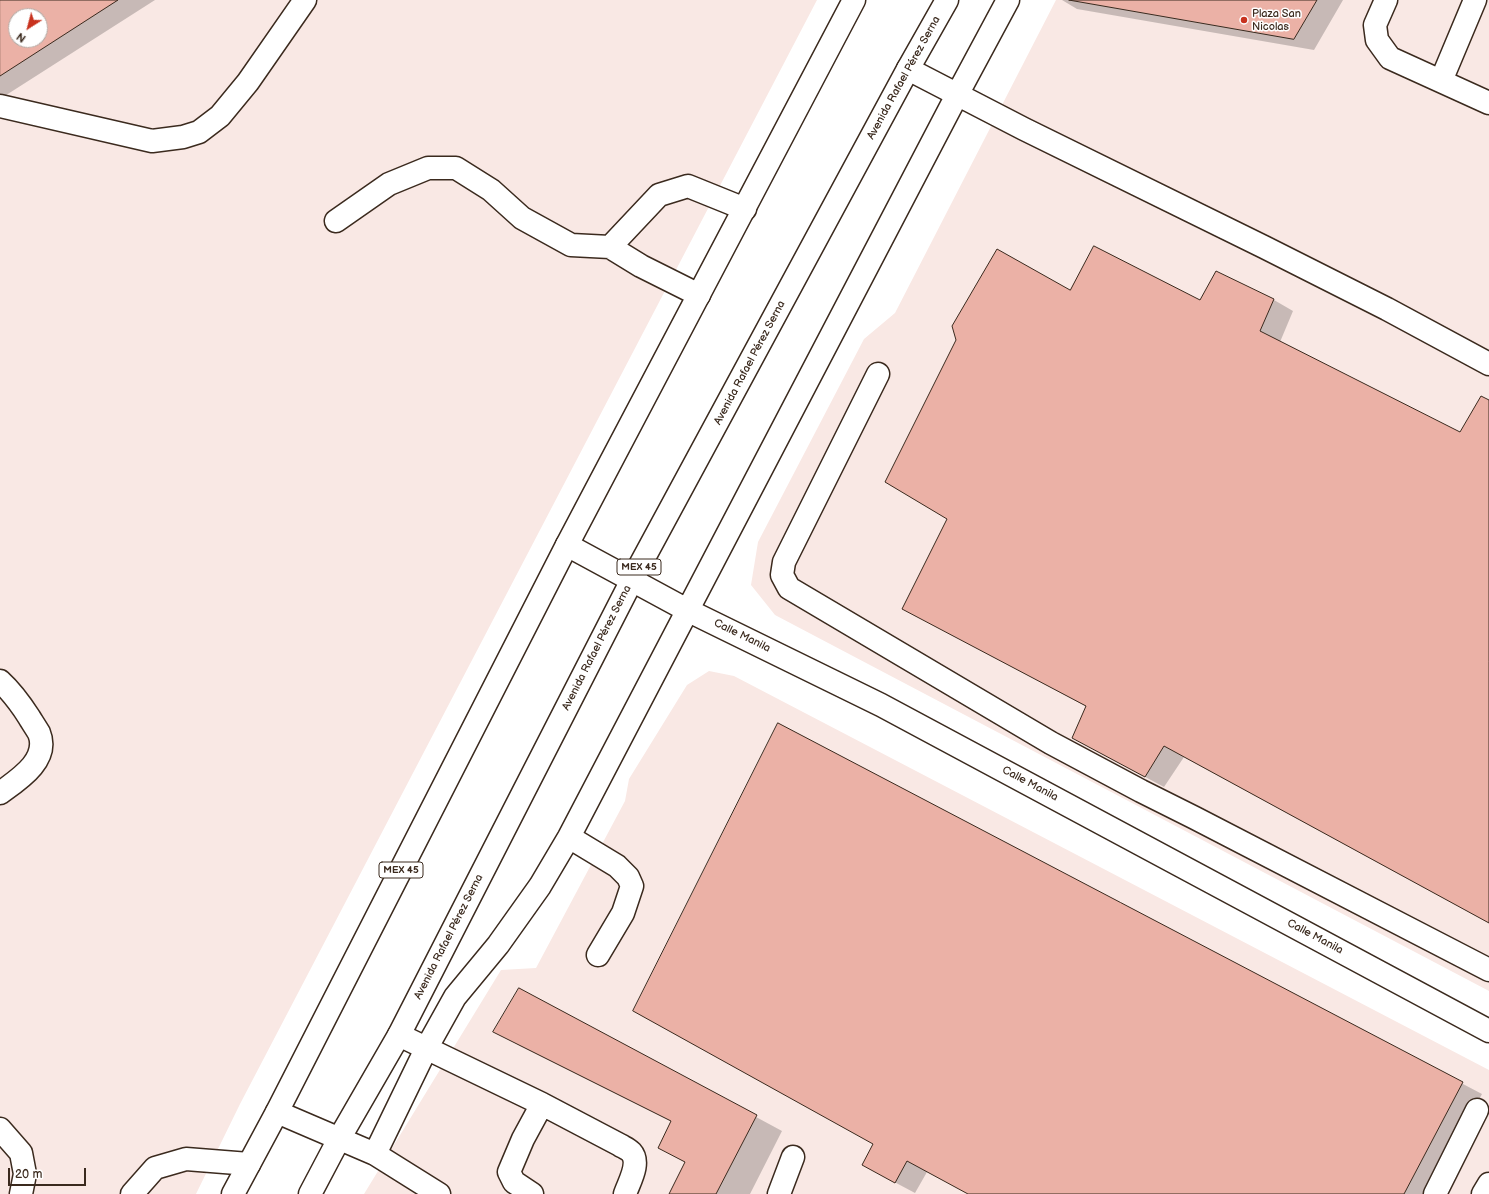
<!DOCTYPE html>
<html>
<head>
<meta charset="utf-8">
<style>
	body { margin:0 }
	#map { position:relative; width:1489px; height:1194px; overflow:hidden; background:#fff; font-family:"Balsamiq Sans",sans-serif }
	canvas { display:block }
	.north { position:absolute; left:8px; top:8px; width:40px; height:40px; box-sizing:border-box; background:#fff; border:1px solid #b1aaa5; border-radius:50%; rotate:216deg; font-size:11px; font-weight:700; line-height:16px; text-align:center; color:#3b2a1e }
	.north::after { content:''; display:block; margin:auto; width:14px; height:18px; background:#c8321e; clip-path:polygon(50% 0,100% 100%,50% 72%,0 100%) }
	.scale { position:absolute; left:8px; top:1168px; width:78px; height:18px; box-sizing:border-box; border:2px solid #3b2a1e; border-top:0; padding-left:5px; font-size:12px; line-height:14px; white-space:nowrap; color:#3b2a1e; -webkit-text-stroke:3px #fff; paint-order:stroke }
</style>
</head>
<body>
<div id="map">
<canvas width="1489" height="1194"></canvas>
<div class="north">N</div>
<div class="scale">20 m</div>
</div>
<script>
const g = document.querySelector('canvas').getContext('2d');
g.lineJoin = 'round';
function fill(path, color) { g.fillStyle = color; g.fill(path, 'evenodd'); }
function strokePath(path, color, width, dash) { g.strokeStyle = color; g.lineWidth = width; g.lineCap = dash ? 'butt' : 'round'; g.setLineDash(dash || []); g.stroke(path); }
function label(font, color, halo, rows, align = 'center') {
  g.font = font + ' "Balsamiq Sans",sans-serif'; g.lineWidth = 3; g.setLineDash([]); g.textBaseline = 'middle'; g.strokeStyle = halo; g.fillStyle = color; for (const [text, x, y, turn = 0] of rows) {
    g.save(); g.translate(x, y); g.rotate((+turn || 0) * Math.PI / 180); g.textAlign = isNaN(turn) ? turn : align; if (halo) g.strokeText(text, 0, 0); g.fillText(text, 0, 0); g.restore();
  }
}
const built = new Path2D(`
	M 0,0 L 817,0 L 240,1104 L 196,1194 L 0,1194 ZM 16,16 L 40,16 L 40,40 L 16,40 Z
	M 1056,0 L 1069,0 L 1294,39 L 1317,0 L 1489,0 L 1489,991 L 775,615 L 751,585 L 758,542 L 864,339 L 895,313 Z
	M 709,671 L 734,676 L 1489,1070 L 1489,1194 L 364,1194 L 501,970 L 536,968 L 625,801 L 629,779 L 687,685 Z`);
const shadow = new Path2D(`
	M 0,0 L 155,0 L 0,99 ZM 16,16 L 40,16 L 40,40 L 16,40 Z
	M 1062,0 L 1343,0 L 1314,50 L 1077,9 Z
	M 1216,273 L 1274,300 L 1293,311 L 1280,342 L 1461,434 L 1489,401 L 1489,923 L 1184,757 L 1164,787 L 1093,749 L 1087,707 L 923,619 L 1071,291 L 1200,301 Z
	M 778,724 L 1482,1094 L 1429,1194 L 969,1194 L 927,1172 L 915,1193 L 883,1176 Z
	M 519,989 L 782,1131 L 750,1194 L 670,1194 L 686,1163 L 659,1147 L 672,1122 L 520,1046 L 494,1031 Z`);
const building = new Path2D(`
	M 0,0 L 118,0 L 0,76 ZM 16,16 L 40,16 L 40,40 L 16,40 Z
	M 1069,0 L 1317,0 L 1294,39 Z
	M 1094,246 L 1200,300 L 1216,271 L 1274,299 L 1260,331 L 1460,432 L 1481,396 L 1489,400 L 1489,923 L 1164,746 L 1145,777 L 1072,738 L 1086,706 L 902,609 L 947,519 L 885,482 L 956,340 L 952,326 L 997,249 L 1070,290 Z
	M 778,723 L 1463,1082 L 1404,1194 L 968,1194 L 907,1161 L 895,1183 L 862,1165 L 873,1144 L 633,1011 Z
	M 519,988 L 757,1115 L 716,1194 L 669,1194 L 685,1162 L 658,1148 L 671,1121 L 493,1032 Z`);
const minor = new Path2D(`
	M 1386,0 L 1375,25 L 1377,40 L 1390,58 L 1489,103
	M 908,69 L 1024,129 L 1264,247 L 1387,309 L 1489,364
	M 1441,81 L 1475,0
	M 0,106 L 152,141 L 183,137 L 199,132 L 220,116 L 248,82 L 305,0
	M 336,221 L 389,184 L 428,168 L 456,168 L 491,190 L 522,218 L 571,245 L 610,247 L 641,266 L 699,295
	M 610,247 L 659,195 L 688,186 L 745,209
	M 878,374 L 784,562 L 782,575 L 789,588 L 1051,743 L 1141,791 L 1195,818 L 1489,970
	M 567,545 L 687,610 L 881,705 L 1489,1031
	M 0,681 C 12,692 20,703 29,717 C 32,722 36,728 39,733 C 50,760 18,780 0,793
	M 569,837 L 617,866 L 628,877 L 632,886 L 623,913 L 598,955
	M 399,1035 L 542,1104 L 620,1145 C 623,1147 628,1149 631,1152 C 641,1163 629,1182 625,1194
	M 277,1112 L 375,1154 L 439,1194
	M 0,1129 L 21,1153 L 25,1174 L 21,1194
	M 375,1154 L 426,1049 L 455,997 L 498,945 L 540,886 L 569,837 L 957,95 L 1008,0
	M 132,1194 L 155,1168 L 186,1159 L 249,1164
	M 532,1194 L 514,1182 L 509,1172 L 523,1139 L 542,1104
	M 779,1194 L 793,1157
	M 1435,1194 L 1477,1110
	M 1483,1194 L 1489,1184`);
const major = new Path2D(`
	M 233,1194 L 277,1112 L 567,545 L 854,0
	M 310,1194 L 339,1139 L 399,1035 L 632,580 L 908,69 L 947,0`);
const markers = [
	[1244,20,4,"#c8321e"]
];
const shields = [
	[639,567,44],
	[401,870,44]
];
const shieldNames = [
	["MEX 45",639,567],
	["MEX 45",401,870]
];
const poiNames = [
	["Plaza San",1252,14],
	["Nicolas",1252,27]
];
const streetNames = [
	["Avenida Rafael Pérez Serna",904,78,-61],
	["Avenida Rafael Pérez Serna",750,363,-62],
	["Calle Manila",742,636,26],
	["Avenida Rafael Pérez Serna",597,648,-63],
	["Calle Manila",1030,784,28],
	["Avenida Rafael Pérez Serna",449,937,-63],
	["Calle Manila",1315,937,28]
];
fill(built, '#f9e8e4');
fill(shadow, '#0003');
fill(building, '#ebb1a6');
strokePath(building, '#3b2a1e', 1);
strokePath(minor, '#3b2a1e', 25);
strokePath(major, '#3b2a1e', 25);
strokePath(minor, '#fff', 22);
strokePath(major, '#fff', 22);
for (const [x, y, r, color] of markers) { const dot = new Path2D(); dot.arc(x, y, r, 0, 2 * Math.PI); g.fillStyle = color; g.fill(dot); strokePath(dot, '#fff', 1.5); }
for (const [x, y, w] of shields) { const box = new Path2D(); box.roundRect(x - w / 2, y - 8, w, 16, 3); g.fillStyle = '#fff'; g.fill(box); strokePath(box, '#3b2a1e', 1); }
label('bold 10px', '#3b2a1e', null, shieldNames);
label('11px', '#3b2a1e', '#fff', poiNames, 'left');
label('11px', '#3b2a1e', '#fff', streetNames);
</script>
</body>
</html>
